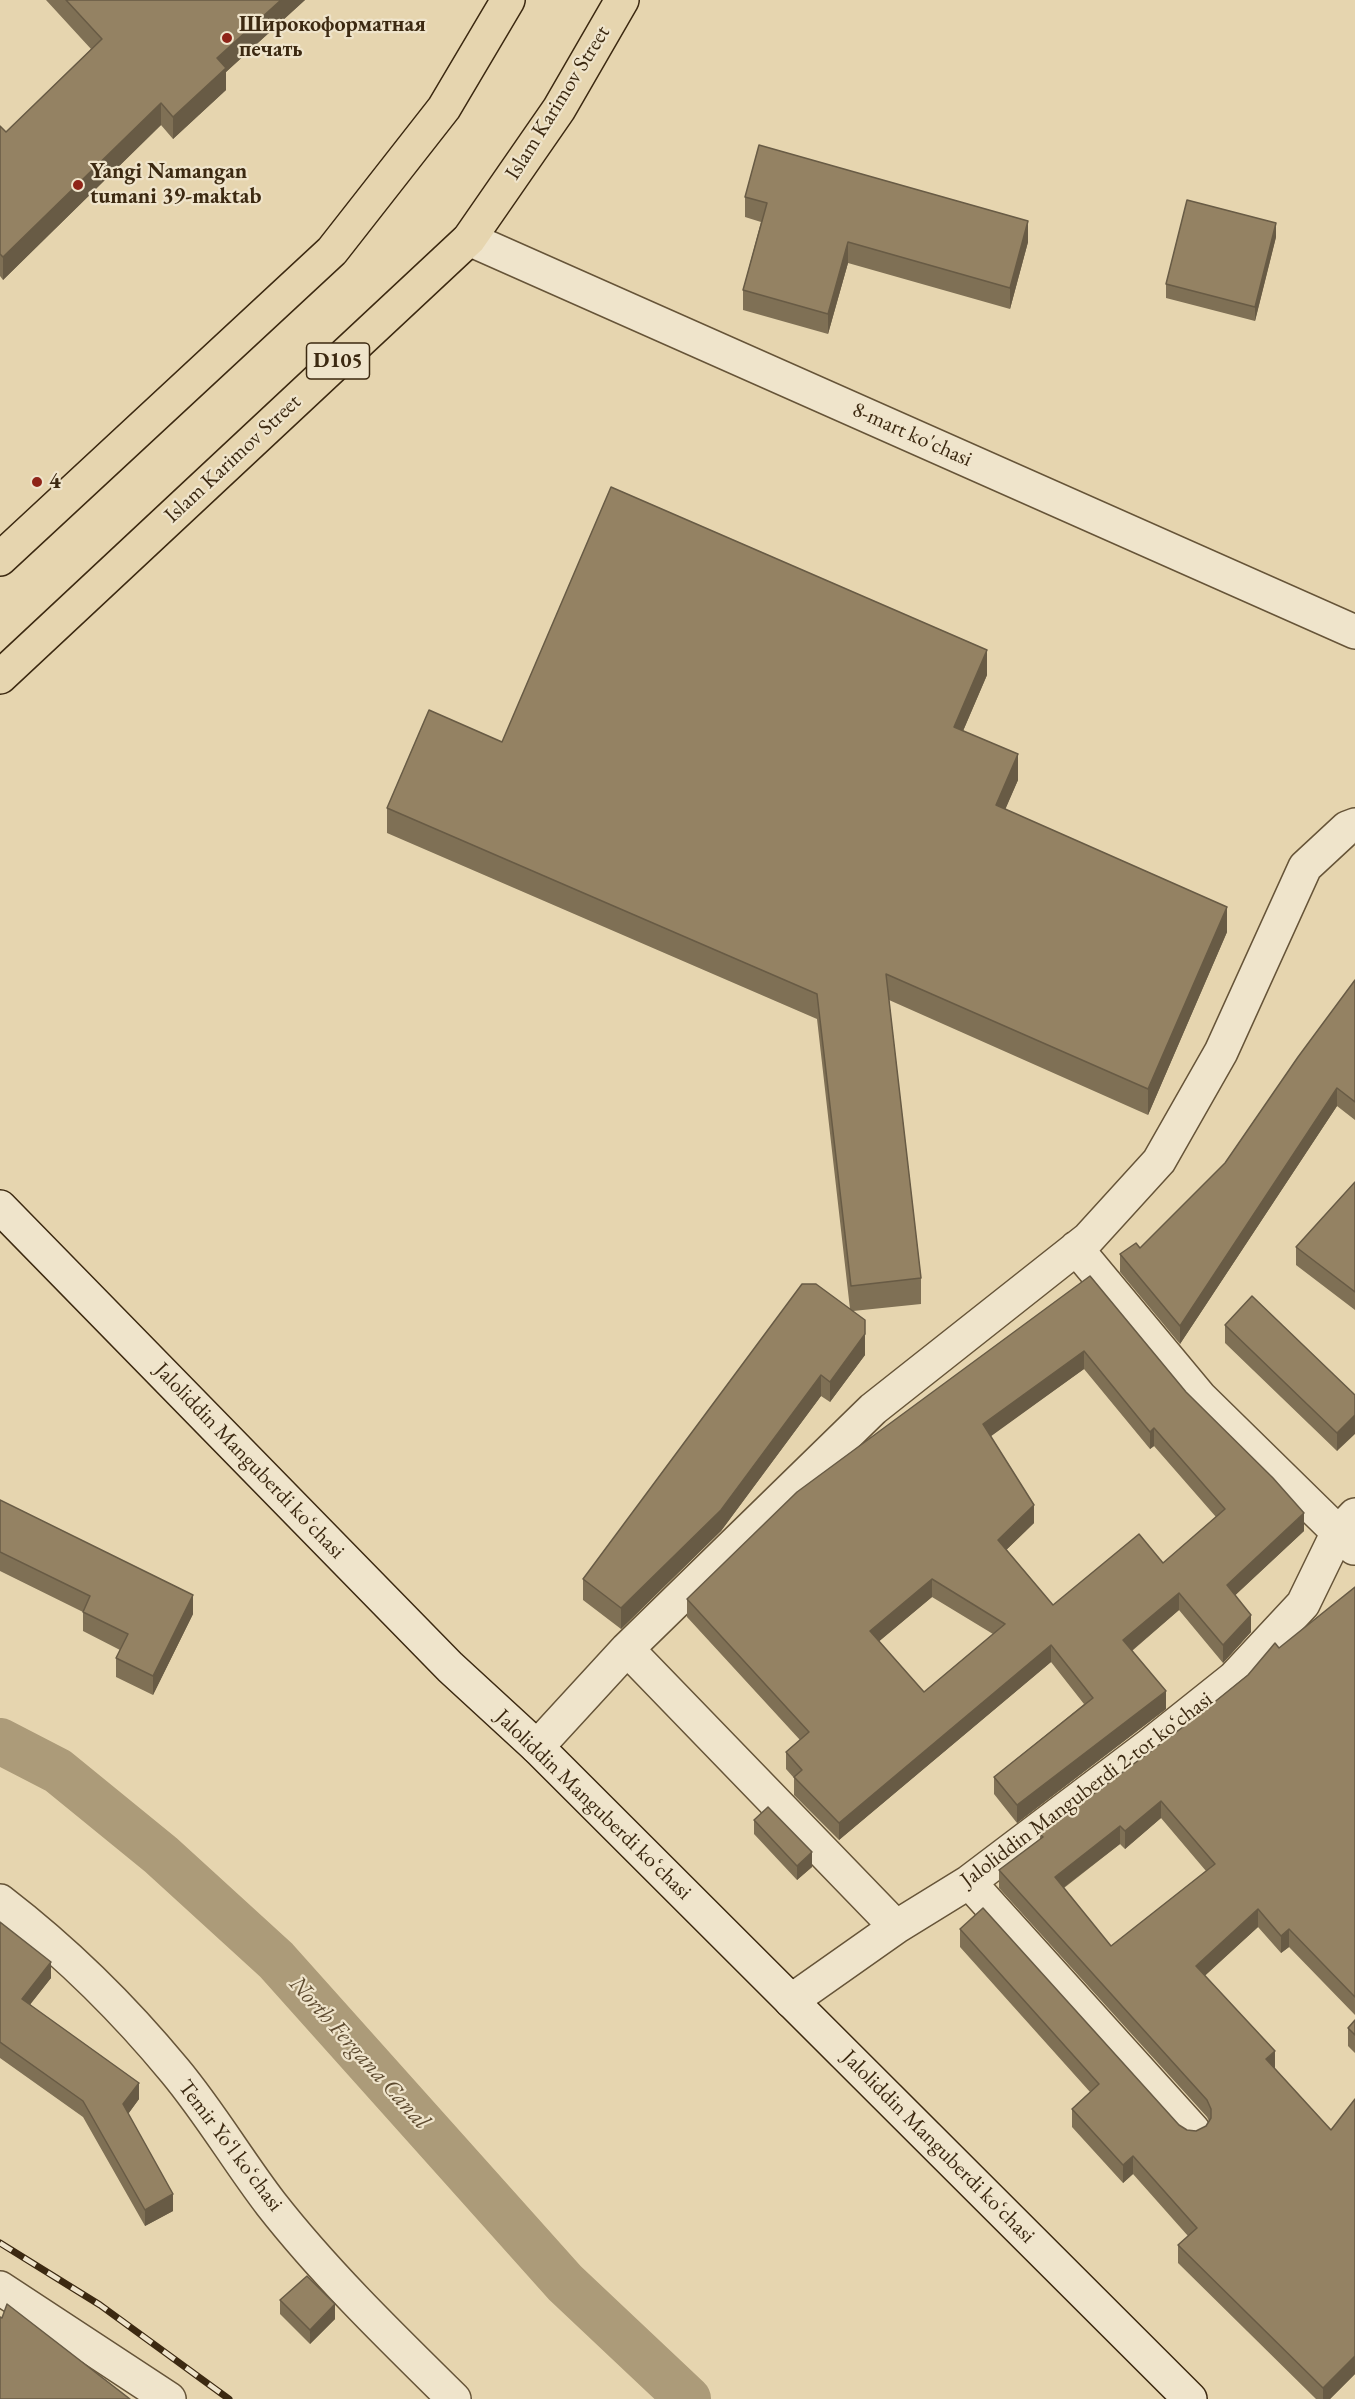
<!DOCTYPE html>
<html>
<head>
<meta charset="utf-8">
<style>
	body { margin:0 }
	canvas { display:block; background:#e6d5af }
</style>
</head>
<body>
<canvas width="1355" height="2399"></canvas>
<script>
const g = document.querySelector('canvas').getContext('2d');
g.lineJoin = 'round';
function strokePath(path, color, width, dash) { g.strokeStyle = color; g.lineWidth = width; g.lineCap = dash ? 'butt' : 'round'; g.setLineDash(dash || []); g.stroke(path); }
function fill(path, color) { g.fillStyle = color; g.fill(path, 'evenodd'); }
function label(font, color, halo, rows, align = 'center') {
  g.font = font + ' "EB Garamond",serif'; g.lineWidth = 4.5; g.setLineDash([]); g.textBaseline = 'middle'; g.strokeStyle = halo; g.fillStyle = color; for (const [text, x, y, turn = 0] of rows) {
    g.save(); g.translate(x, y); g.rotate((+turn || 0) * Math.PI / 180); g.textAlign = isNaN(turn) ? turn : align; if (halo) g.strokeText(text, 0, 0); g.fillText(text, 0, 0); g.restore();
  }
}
const canal = new Path2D(`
	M 0,1741 L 58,1771 L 161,1855 L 276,1960 L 565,2283 L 688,2399`);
const minor = new Path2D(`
	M 1076,1248 L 1200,1397 L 1354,1548
	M 627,1649 L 896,1927
	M 537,1747 L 627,1649 L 873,1409 L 1088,1239 L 1159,1161 L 1221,1052 L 1305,867 L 1347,828 L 1355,825
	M 969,1882 L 1193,2130
	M 791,2001 L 896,1927 L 969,1882 L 1150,1745 L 1234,1678 L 1303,1604 L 1337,1534 L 1355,1515
	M 0,2288 L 169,2399`);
const tertiary = new Path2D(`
	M 469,239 L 1355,632
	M 0,1901 C 65,1951 123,2008 175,2071 C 210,2113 238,2161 271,2204 C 325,2273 391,2337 454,2399`);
const secondary = new Path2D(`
	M 0,1207 L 450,1667 L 537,1747 L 1190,2399`);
const primary = new Path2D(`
	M 0,559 L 332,251 L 444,108 L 508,0
	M 0,677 L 469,239 L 559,109 L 622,0`);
const rail = new Path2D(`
	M 0,2243 L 100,2305 L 229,2399`);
const wall = new Path2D(`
	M 46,0 L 305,0 L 226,72 L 226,90 L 173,139 L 161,125 L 3,280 L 0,276 L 0,126 L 6,132 L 91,49 Z
	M 745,197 L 1028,242 L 1010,309 L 848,263 L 828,334 L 743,310 L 743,290 L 761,222 L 745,217 Z
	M 1276,237 L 1255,321 L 1166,298 L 1166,284 Z
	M 987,675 L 963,731 L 1018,780 L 1005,809 L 1227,932 L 1148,1115 L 889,1000 L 921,1278 L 921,1304 L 853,1311 L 865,1355 L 830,1402 L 821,1396 L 721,1531 L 621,1629 L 583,1600 L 583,1579 L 850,1309 L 817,1019 L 387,833 L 387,808 L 502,742 Z
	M 1355,980 L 1355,1120 L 1337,1106 L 1180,1344 L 1120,1272 L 1120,1254 L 1140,1248 L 1225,1163 Z
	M 1355,1182 L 1355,1310 L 1296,1265 L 1296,1247 Z
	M 1090,1276 L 1186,1392 L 1304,1531 L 1235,1595 L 1251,1632 L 1223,1663 L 1179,1610 L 1132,1651 L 1166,1709 L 1017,1823 L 994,1794 L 994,1777 L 1084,1704 L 1051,1662 L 839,1840 L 794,1795 L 794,1778 L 786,1769 L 786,1752 L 800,1740 L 687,1617 L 687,1599 ZM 1084,1369 L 1150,1449 L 1154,1446 L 1216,1517 L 1163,1563 L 1053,1605 L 1006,1550 L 1034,1523 L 990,1436 ZM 932,1597 L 993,1634 L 924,1692 L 879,1641 Z
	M 1225,1325 L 1355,1395 L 1337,1451 L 1225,1343 Z
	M 0,1500 L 193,1614 L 153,1695 L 116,1677 L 116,1658 L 120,1650 L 83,1631 L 83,1612 L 0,1571 Z
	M 1355,1587 L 1355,2015 L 1289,1947 L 1281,1953 L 1258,1927 L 1204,1976 L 1275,2069 L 1355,2374 L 1330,2399 L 1316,2399 L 1178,2263 L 1178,2245 L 1188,2236 L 1133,2174 L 1123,2183 L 1072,2127 L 1072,2109 L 1090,2092 L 960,1947 L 960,1929 L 1179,2125 L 1187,2130 L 1196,2131 L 1206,2126 L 1209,2121 L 1207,2117 L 999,1888 L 999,1870 L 1040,1839 L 1040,1834 L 1191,1721 ZM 1161,1818 L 1206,1871 L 1111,1946 L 1064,1888 L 1120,1844 L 1125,1849 Z
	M 754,1820 L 812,1867 L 797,1880 L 754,1834 Z
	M 0,1922 L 51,1978 L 30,2004 L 139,2099 L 128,2114 L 173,2211 L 145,2226 L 83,2117 L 0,2058 Z
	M 1355,2020 L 1355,2053 L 1348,2046 L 1348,2028 Z
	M 280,2300 L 335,2319 L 310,2344 L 280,2314 Z`);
const shadedWall = new Path2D(`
	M 281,0 L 305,0 L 226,72 L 226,90 L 173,139 L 173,117 L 217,58 Z
	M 161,103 L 161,125 L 3,280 L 3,257 Z
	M 1028,221 L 1028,242 L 1010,309 L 1010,288 Z
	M 1276,223 L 1276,237 L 1255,321 L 1255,307 Z
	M 848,242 L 848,263 L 828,334 L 828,314 Z
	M 987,650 L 987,675 L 954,752 L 954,727 Z
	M 1018,754 L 1018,780 L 996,831 L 996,805 Z
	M 1227,907 L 1227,932 L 1148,1115 L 1148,1089 Z
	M 1337,1088 L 1337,1106 L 1180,1344 L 1180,1326 Z
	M 865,1334 L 865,1355 L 830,1402 L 830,1382 Z
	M 1084,1351 L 1084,1369 L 983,1442 L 983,1424 Z
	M 821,1375 L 821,1396 L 721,1531 L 621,1629 L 621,1608 Z
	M 1355,1415 L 1355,1434 L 1337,1451 L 1337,1433 Z
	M 1154,1428 L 1154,1446 L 1150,1449 L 1150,1432 Z
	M 1034,1505 L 1034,1523 L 998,1558 L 998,1540 Z
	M 1304,1513 L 1304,1531 L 1227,1603 L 1227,1585 Z
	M 932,1579 L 932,1597 L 870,1649 L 870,1631 Z
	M 1179,1593 L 1179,1610 L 1123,1658 L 1123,1640 Z
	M 193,1595 L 193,1614 L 153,1695 L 153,1676 Z
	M 1251,1615 L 1251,1632 L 1223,1663 L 1223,1645 Z
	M 1051,1645 L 1051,1662 L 839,1840 L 839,1823 Z
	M 1166,1691 L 1166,1709 L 1017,1823 L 1017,1805 Z
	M 1161,1801 L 1161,1818 L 1125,1849 L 1125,1831 Z
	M 1120,1826 L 1120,1844 L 1055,1894 L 1055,1877 Z
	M 812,1852 L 812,1867 L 797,1880 L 797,1866 Z
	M 1258,1909 L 1258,1927 L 1196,1984 L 1196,1966 Z
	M 1289,1929 L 1289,1947 L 1281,1953 L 1281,1936 Z
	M 51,1962 L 51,1978 L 22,2015 L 22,1999 Z
	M 1275,2051 L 1275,2069 L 1266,2059 Z
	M 139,2083 L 139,2099 L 123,2121 L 123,2104 Z
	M 1133,2156 L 1133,2174 L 1123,2183 L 1123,2165 Z
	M 173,2194 L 173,2211 L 145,2226 L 145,2210 Z
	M 335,2304 L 335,2319 L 310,2344 L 310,2330 Z
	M 1355,2356 L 1355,2374 L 1330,2399 L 1323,2399 L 1323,2388 Z`);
const building = new Path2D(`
	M 66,0 L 281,0 L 217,58 L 226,68 L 173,117 L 161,103 L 3,257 L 0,254 L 0,126 L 6,132 L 102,39 Z
	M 759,145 L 1028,221 L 1010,288 L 848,242 L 828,314 L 743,290 L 767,203 L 745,197 Z
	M 1187,200 L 1276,223 L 1255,307 L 1166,284 Z
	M 611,487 L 987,650 L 954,727 L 1018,754 L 996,805 L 1227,907 L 1148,1089 L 886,974 L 921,1278 L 851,1286 L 817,994 L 387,808 L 429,710 L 502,742 Z
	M 1355,980 L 1355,1102 L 1337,1088 L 1180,1326 L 1120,1254 L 1136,1243 L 1140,1248 L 1225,1163 L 1298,1057 Z
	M 1355,1182 L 1355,1292 L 1296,1247 Z
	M 1090,1276 L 1186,1392 L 1273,1478 L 1304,1513 L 1227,1585 L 1251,1615 L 1223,1645 L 1179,1593 L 1123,1640 L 1166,1691 L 1017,1805 L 994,1777 L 1093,1698 L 1051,1645 L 839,1823 L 794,1777 L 802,1770 L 786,1752 L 809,1732 L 687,1599 L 797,1492 ZM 1084,1351 L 1150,1432 L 1154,1428 L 1225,1509 L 1163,1563 L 1139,1534 L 1053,1605 L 998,1540 L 1034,1505 L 983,1424 ZM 932,1579 L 1005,1624 L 924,1692 L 870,1631 Z
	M 802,1284 L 816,1284 L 865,1320 L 865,1334 L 830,1382 L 821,1375 L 721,1510 L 621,1608 L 583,1579 Z
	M 1252,1296 L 1355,1395 L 1355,1415 L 1337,1433 L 1225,1325 Z
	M 0,1500 L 193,1595 L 153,1676 L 116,1658 L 128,1634 L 83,1612 L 90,1596 L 0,1552 Z
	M 1355,1587 L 1355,1997 L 1289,1929 L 1281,1936 L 1258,1909 L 1196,1966 L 1275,2051 L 1266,2059 L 1331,2130 L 1355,2099 L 1355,2356 L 1323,2388 L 1178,2245 L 1197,2228 L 1133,2156 L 1123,2165 L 1072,2109 L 1099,2084 L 960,1929 L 983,1908 L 1179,2125 L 1187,2130 L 1196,2131 L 1206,2126 L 1211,2118 L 1211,2109 L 1207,2100 L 999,1870 L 1043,1837 L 1040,1834 L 1191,1721 L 1248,1675 L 1275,1643 L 1279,1648 ZM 1161,1801 L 1215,1864 L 1111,1946 L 1055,1877 L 1120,1826 L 1125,1831 Z
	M 768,1807 L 812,1852 L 797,1866 L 754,1820 Z
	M 0,1922 L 51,1962 L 22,1999 L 139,2083 L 123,2104 L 173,2194 L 145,2210 L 83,2101 L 0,2042 Z
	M 1355,2020 L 1355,2035 L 1348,2028 Z
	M 307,2276 L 335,2304 L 310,2330 L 280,2300 Z
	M 7,2304 L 130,2399 L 0,2399 L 0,2317 L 2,2318 Z`);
const markers = [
	[227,38,6,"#8f2418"],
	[78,185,6,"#8f2418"],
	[37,482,6,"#8f2418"]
];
const shields = [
	[338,361,63]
];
const shieldNames = [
	["D105",338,361]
];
const poiNames = [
	["Широкоформатная",239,25],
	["печать",239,50],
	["Yangi Namangan",90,172],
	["tumani 39-maktab",90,197],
	["4",49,482]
];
const streetNames = [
	["Islam Karimov Street",558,103,-58],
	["8-mart ko'chasi",912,435,24],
	["Islam Karimov Street",233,459,-43],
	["Jaloliddin Manguberdi koʻchasi",249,1461,46],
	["Jaloliddin Manguberdi 2-tor koʻchasi",1087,1790,-37],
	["Jaloliddin Manguberdi koʻchasi",593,1805,44],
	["Temir Yoʻl koʻchasi",230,2146,53],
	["Jaloliddin Manguberdi koʻchasi",938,2147,45]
];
const waterNames = [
	["North Fergana Canal",359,2053,48]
];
strokePath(canal, '#ac9b79', 46);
strokePath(minor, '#665438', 36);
strokePath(tertiary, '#665438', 36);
strokePath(secondary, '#3c2911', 36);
strokePath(primary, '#3c2911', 36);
strokePath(minor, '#efe4cb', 33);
strokePath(tertiary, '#efe4cb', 33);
strokePath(secondary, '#efe4cb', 33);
strokePath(primary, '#e6d5af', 33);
strokePath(rail, '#3c2911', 7);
strokePath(rail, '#efe4cb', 4.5, [14]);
fill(wall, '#7f7055');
fill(shadedWall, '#685b45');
fill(building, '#948263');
strokePath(building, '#685b45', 1.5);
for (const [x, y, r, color] of markers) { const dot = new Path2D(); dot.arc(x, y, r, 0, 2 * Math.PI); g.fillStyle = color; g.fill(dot); strokePath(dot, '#efe4cb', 2); }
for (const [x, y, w] of shields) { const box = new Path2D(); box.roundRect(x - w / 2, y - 18, w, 36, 4.5); g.fillStyle = '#efe4cb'; g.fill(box); strokePath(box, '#3c2911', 1.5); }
label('bold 21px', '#3c2911', null, shieldNames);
label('bold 22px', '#3c2911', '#efe4cb', poiNames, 'left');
label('22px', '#3c2911', '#efe4cb', streetNames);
label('italic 24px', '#5e4b30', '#efe4cb', waterNames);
</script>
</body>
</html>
